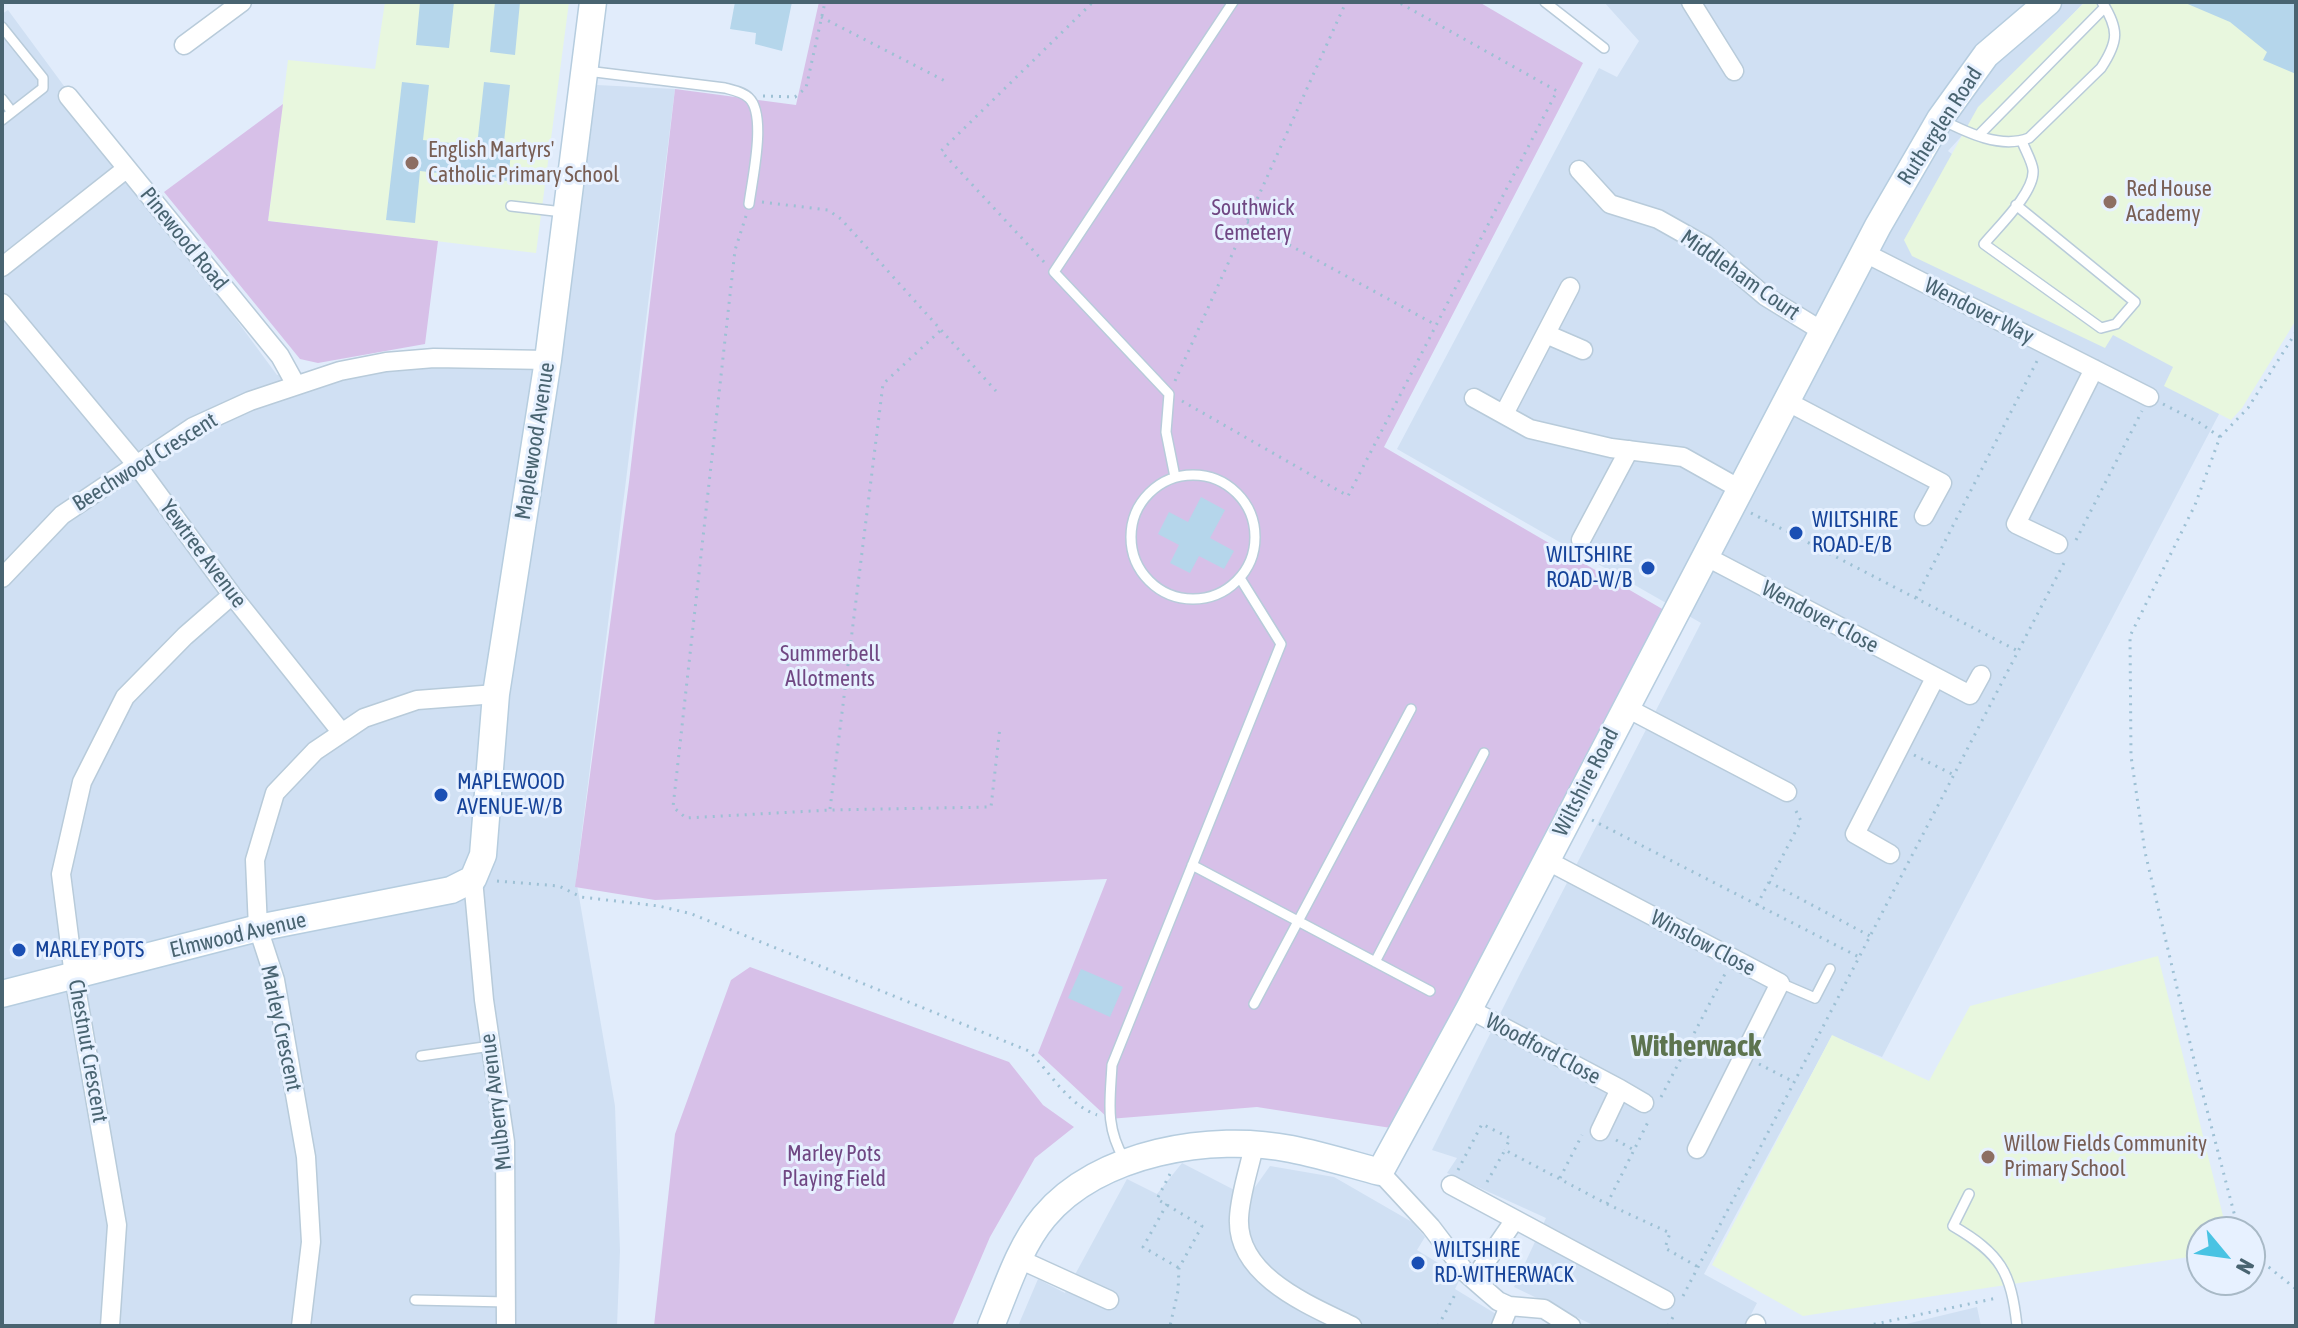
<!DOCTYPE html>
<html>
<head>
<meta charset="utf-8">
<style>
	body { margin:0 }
	#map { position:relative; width:2298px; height:1328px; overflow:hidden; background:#e1ecfb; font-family:"Asap Condensed",sans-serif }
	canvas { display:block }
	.frame { position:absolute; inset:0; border:4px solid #496471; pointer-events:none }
	.north { position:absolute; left:2186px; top:1216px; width:80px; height:80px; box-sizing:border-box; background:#e7f1ff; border:2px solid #a8b9c6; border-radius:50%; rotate:119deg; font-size:22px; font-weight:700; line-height:32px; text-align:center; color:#496471 }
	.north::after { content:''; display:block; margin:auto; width:28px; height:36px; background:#49c3e3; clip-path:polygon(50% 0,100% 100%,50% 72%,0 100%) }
</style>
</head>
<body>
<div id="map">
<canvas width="2298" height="1328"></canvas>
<div class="frame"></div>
<div class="north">N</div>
</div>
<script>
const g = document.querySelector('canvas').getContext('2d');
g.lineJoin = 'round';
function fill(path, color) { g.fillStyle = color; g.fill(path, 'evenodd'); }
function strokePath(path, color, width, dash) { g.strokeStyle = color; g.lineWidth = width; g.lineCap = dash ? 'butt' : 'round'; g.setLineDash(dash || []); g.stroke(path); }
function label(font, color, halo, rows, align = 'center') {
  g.font = font + ' "Asap Condensed",sans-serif'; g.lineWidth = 6; g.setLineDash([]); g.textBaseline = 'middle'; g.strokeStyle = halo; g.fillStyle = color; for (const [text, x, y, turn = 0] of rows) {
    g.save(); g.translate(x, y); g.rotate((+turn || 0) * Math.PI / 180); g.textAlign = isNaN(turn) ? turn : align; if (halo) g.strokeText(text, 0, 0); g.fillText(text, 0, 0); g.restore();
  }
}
const residential = new Path2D(`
	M 1604,2 L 2084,2 L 1948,151 L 2239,376 L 1882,1057 L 1832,1036 L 1704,1274 L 1757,1303 L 1745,1326 L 1595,1326 L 1514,1287 L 1546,1218 L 1447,1173 L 1457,1158 L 1432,1150 L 1521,972 L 1701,623 L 1397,449 L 1599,68 L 1617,77 L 1639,41 Z
	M 8,10 L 277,375 L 562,347 L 597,85 L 675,89 L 576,879 L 615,1106 L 620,1251 L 617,1326 L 2,1326 L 2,14 Z
	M 1182,1163 L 1248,1197 L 1270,1166 L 1334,1177 L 1412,1222 L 1425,1237 L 1417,1250 L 1461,1277 L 1455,1289 L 1496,1314 L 1490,1326 L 1018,1326 L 1038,1279 L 1065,1293 L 1127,1179 L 1157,1194 Z
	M 1977,1307 L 1981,1326 L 1898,1326 Z`);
const education = new Path2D(`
	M 385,2 L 569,2 L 536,253 L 268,221 L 288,60 L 375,69 Z
	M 2085,2 L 2296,2 L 2296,320 L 2242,408 L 2231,420 L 2164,386 L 2173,367 L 2113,335 L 2105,348 L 1912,256 L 1904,240 L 1978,107 Z
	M 2158,956 L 2227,1232 L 2202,1232 L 2202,1255 L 1803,1316 L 1712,1265 L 1832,1035 L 1929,1081 L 1970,1006 Z`);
const green = new Path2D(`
	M 819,2 L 1479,2 L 1583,63 L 1384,447 L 1664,610 L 1391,1128 L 1257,1107 L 1109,1119 L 1038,1053 L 1107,879 L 655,900 L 575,887 L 629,482 L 675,89 L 796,105 Z
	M 283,104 L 268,221 L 438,241 L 425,344 L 318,363 L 300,359 L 164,192 Z
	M 750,967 L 1009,1062 L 1043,1105 L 1074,1127 L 1035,1158 L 990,1237 L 952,1326 L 654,1326 L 675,1134 L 731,980 Z`);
const building = new Path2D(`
	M 420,2 L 454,2 L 449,48 L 416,45 Z
	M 495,2 L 520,2 L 515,55 L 490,52 Z
	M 735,2 L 792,2 L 782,51 L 755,44 L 756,33 L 730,29 Z
	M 2183,2 L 2296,2 L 2296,74 L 2263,60 L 2267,52 L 2230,22 Z
	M 402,82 L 429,85 L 423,140 L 477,146 L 484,82 L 510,85 L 503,151 L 511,152 L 508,181 L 420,171 L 415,223 L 386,220 Z
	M 1201,497 L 1225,510 L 1210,538 L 1234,551 L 1224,569 L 1199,556 L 1190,573 L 1170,563 L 1179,545 L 1158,534 L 1169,512 L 1188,522 Z
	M 1081,969 L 1123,987 L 1110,1017 L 1068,998 Z`);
const path = new Path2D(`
	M 821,17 L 949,83
	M 763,96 L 795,97 L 806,88 L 825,2
	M 534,173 L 551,174
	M 762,202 L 828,210 L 841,219 L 996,391
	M 746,216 L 735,250 L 673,807 L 686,818 L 830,810 L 991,807 L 1000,727
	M 1247,222 L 1436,325
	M 1044,262 L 941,151 L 1093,2
	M 1175,381 L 1346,2
	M 1182,401 L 1348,496 L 1557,91 L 1398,2
	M 2163,404 L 2200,423 L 2220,437 L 2195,505 L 2130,636 L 2131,756 L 2145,852 L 2195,1064 L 2239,1232
	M 2220,437 L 2248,408 L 2296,332
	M 1751,513 L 2018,651
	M 2076,540 L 2142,411
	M 1916,598 L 2038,359
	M 1914,755 L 1954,775
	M 830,809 L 883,384 L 941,330
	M 1592,820 L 1859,957
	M 497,881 L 559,886 L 581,897 L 659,906 L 692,914 L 1029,1051 C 1050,1072 1067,1104 1097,1115
	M 1769,882 L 1870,936
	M 1757,905 L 1801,821 L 1795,809
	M 1759,1064 L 1794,1082
	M 1661,1097 L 1726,972
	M 1616,1140 L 1634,1150
	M 1458,1170 L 1482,1124 L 1510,1138 L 1505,1150
	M 1170,1174 L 1157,1199 L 1202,1226 L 1179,1268 L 1178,1291 L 1170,1326
	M 1560,1178 L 1582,1135
	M 1487,1182 L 1505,1150 L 1607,1204 L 1670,1233 L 1665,1248 L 1698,1267
	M 1167,1204 L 1143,1247 L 1179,1268
	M 1607,1204 L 1648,1122
	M 2250,1252 L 2296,1289
	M 1683,1296 L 2065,561
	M 1438,1326 L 1457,1291
	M 1668,1326 L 1673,1317
	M 1866,1326 L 1997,1298`);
const lane = new Path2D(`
	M 1545,2 L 1604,48
	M 2,27 L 43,78 L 43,88 L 2,120
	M 587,71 L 725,88 C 733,90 743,92 749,98 C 767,115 752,180 749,204
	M 2,99 L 12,112
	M 1942,120 C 1968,133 2001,149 2029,138 L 2101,68 C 2119,41 2119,29 2102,2
	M 1979,135 L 2105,7
	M 2016,205 L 2135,302 L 2116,324 L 2101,328 L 1984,244 C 1998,227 2035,192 2033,170 C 2032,161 2025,150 2022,141
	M 511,206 L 563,212
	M1131 537a62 62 0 1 1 124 0a62 62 0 1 1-124 0Z
	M 1175,477 L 1166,432 L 1169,394 L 1054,272 L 1233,2
	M 1192,865 L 1430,991
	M 1375,962 L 1484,753
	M 1780,983 L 1815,998 L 1830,969
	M 1254,1004 L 1411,709
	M 421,1056 L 491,1046
	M 1124,1159 C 1105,1126 1110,1102 1112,1065 L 1281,644 L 1240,578
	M 1969,1194 L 1953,1226 C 2001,1254 2011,1272 2017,1326
	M 415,1300 L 507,1302`);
const street = new Path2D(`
	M 1691,2 L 1734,71
	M 184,45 L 242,2
	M 68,96 L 280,356 L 296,385
	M 1579,170 L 1610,204 L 1658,219 L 1706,246 L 1765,296 L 1822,331
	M 1865,253 L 2149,397
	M 2,267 L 126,169
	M 2,303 L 136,464 L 232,595 L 342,733
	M 1546,334 L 1583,350
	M 1474,398 L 1530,429 L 1611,448 L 1683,457 L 1740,489
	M 1788,402 L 1942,483 L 1924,516
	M 1504,414 L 1570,287
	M 1581,540 L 1629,450
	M 2058,544 L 2016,524 L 2094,369
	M 1705,556 L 1970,695 L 1981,675
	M 2,578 L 62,515 L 193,427 L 250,401 L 340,371 L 386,362 L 434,358 L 548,360
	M 1625,707 L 1787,792
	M 1890,854 L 1855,834 L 1935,678
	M 1546,860 L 1780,983 L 1697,1149
	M 473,879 L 484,1000 L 505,1142 L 506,1326
	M 1469,1009 L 1620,1089 L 1600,1131
	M 1620,1089 L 1644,1103
	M 1254,1146 C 1249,1169 1240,1195 1239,1218 C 1236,1276 1309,1305 1352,1326
	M 1380,1172 L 1431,1227 L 1466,1273 L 1498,1301 L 1509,1306 L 1544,1309 L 1571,1326
	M 1451,1185 L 1665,1300
	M 1019,1259 L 1109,1300
	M 1474,1279 L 1514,1221
	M 110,1326 L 117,1225 L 74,976 L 61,874 L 82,782 L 125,697 L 185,636 L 232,595
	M 301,1326 L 311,1242 L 306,1157 L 275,980 L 258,928 L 255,860 L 275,793 L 315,751 L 364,718 L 417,700 L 496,694
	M 1501,1326 L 1509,1306
	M 1755,1326 L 1756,1324`);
const secondary = new Path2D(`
	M 2,994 L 258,928 L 451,890 L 473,879 L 483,855 L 496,694 L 548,360 L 593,2
	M 991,1326 C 1006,1290 1019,1247 1044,1217 C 1098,1152 1212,1133 1291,1149 C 1321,1155 1350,1164 1380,1172 L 1469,1009 L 1878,226 L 1940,119 L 1986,55 L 2048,2`);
const markers = [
	[412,163,8,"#8d6e63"],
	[2110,202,8,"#8d6e63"],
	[1796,533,8,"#1a4fb4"],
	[1648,568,8,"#1a4fb4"],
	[441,795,8,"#1a4fb4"],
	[19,950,8,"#1a4fb4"],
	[1988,1157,8,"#8d6e63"],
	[1418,1263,8,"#1a4fb4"]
];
const streetNames = [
	["Rutherglen Road",1940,126,-57],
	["Pinewood Road",184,239,51],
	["Middleham Court",1740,275,35],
	["Wendover Way",1979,311,27],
	["Maplewood Avenue",535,441,-81],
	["Beechwood Crescent",145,462,-32],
	["Yewtree Avenue",203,554,53],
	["Wendover Close",1820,617,28],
	["Wiltshire Road",1586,782,-63],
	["Elmwood Avenue",238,935,-13],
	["Winslow Close",1703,943,28],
	["Marley Crescent",281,1028,78],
	["Woodford Close",1543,1049,28],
	["Chestnut Crescent",88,1051,80],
	["Mulberry Avenue",496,1102,-97]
];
const educationNames = [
	["English Martyrs'",428,150],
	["Catholic Primary School",428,175],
	["Red House",2126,189],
	["Academy",2126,214],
	["Willow Fields Community",2004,1144],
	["Primary School",2004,1169]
];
const parkNames = [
	["Southwick",1253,208],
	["Cemetery",1253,233],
	["Summerbell",830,654],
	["Allotments",830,679],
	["Marley Pots",834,1154],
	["Playing Field",834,1179]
];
const transitNames = [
	["WILTSHIRE",1812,520],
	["ROAD-E/B",1812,545],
	["WILTSHIRE",1632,555,"right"],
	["ROAD-W/B",1632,580,"right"],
	["MAPLEWOOD",457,782],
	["AVENUE-W/B",457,807],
	["MARLEY POTS",35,950],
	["WILTSHIRE",1434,1250],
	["RD-WITHERWACK",1434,1275]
];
const districtNames = [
	["Witherwack",1696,1047]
];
fill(residential, '#d0e0f3');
fill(education, '#e8f7de');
fill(green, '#d7c0e8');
fill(building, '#b5d6eb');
strokePath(lane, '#b8cbda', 12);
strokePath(street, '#b8cbda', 21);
strokePath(secondary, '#b6cddf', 29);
strokePath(path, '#9dc0d4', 3, [2, 6]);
strokePath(lane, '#fff', 9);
strokePath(street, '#fff', 18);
strokePath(secondary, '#fff', 26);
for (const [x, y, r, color] of markers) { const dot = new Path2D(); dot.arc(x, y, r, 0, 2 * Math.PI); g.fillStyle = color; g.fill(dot); strokePath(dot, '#e7f1ff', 3); }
label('22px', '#496471', '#e7f1ff', streetNames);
label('22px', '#785e54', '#e7f1ff', educationNames, 'left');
label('22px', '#704783', '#e7f1ff', parkNames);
label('22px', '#164399', '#e7f1ff', transitNames, 'left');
label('bold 30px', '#5d744f', '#e7f1ff', districtNames);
</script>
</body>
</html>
